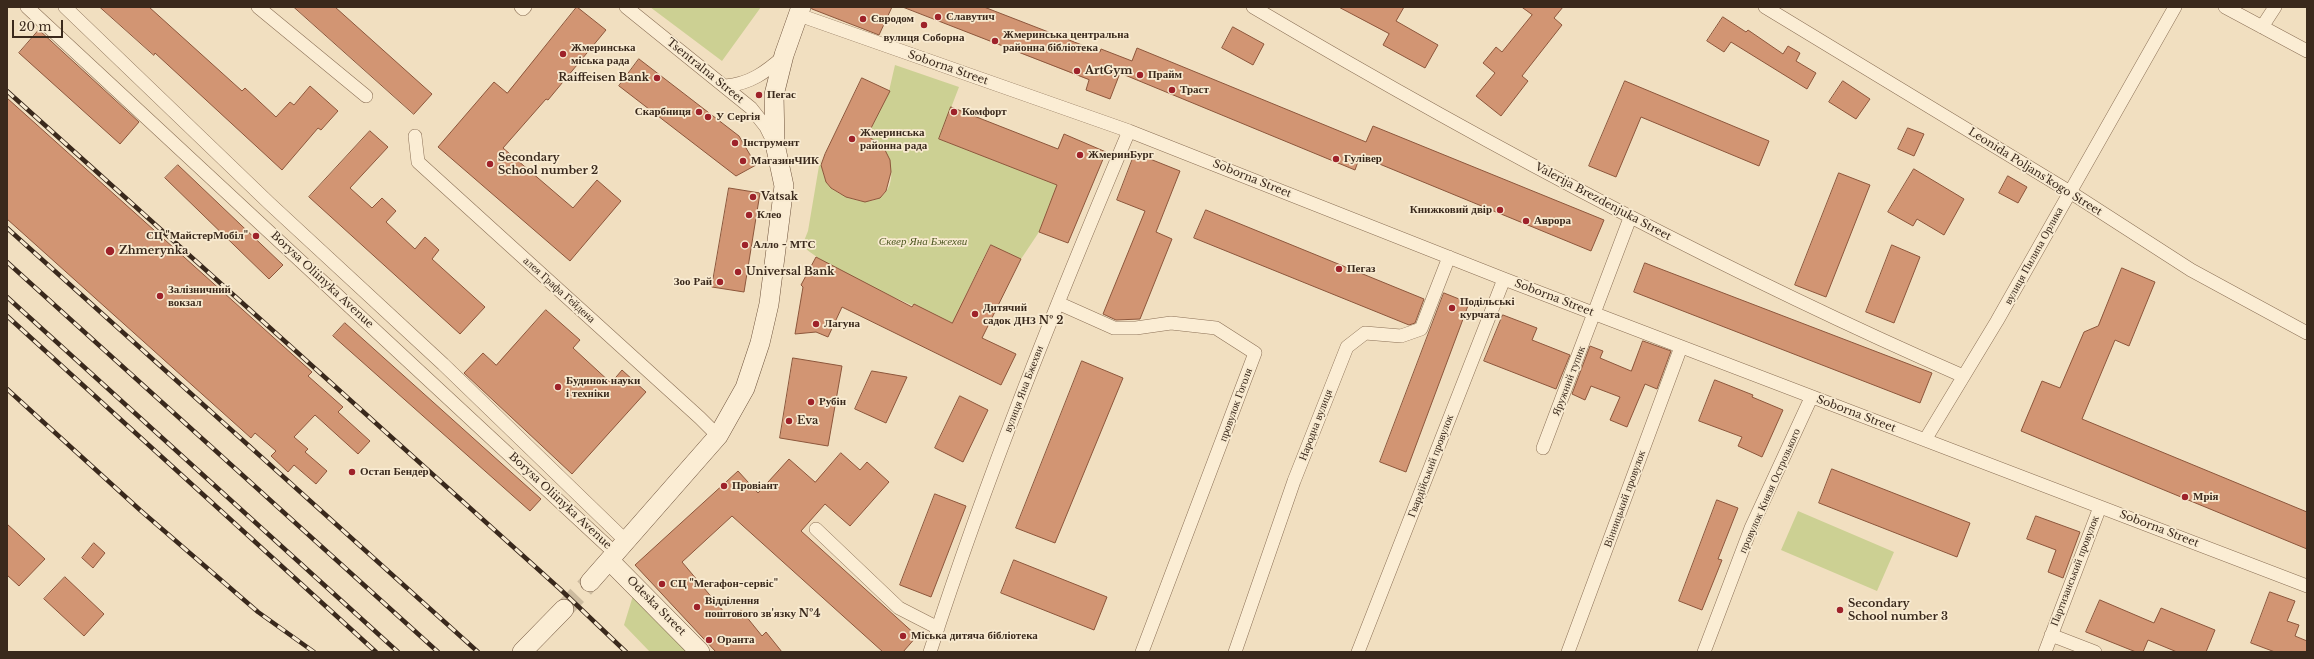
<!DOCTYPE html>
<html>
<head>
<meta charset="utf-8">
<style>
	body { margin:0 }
	#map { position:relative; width:2314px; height:659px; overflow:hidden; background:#f1dfc0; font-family:"Libre Baskerville",serif }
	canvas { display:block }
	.frame { position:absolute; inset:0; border:8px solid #3a291c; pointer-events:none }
	.scale { position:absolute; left:12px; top:20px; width:51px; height:18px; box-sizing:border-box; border:2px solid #3a291c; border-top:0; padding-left:5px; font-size:12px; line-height:14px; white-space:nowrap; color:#3a291c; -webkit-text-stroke:3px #f8ead0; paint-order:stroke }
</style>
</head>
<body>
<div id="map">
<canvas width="2314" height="659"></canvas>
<div class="frame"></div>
<div class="scale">20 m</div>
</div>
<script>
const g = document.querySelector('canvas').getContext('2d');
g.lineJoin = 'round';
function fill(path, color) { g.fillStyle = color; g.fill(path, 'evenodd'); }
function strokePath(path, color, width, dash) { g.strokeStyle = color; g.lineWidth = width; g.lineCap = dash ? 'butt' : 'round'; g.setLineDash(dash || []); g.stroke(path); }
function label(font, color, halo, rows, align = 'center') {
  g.font = font + ' "Libre Baskerville",serif'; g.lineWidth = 3.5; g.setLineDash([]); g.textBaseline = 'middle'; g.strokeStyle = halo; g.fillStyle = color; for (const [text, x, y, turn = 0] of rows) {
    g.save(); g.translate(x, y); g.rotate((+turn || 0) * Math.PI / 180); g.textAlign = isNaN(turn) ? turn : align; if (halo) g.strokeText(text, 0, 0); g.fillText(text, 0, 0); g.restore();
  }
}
const green = new Path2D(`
	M 650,7 L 761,7 L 722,61 Z
	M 895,65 L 959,87 L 939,139 L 1058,185 L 1039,232 L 1021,259 L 990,245 L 952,323 C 902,299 845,281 802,246 L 808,231 L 820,160 C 822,167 823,175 826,181 C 829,188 838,193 845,196 C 895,219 908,160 867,136 L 889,91 Z
	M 1798,511 L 1894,552 L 1877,591 L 1781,550 Z
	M 636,586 L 700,652 L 650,652 L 624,625 Z`);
const building = new Path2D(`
	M 100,7 L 149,7 L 242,91 L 245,88 L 276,117 L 290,102 L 294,105 L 310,86 L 338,111 L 321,130 L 318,128 L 282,170 L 155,53 L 154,55 Z
	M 294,7 L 335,7 L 432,94 L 414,114 Z
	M 577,7 L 606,30 L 548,100 L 546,99 L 503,148 L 573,208 L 597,180 L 621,201 L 570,261 L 438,147 L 494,82 L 507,93 Z
	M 812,7 L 892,7 L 879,35 L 812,9 Z
	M 903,7 L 984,7 L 1100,52 L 1101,49 L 1132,61 L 1137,48 L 1366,142 L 1373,126 L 1604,220 L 1591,251 L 1360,156 L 1355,170 L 1120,73 L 1110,99 L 1086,90 L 1089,80 Z
	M 1339,7 L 1404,7 L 1396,21 L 1438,45 L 1425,68 L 1383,45 L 1389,34 Z
	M 1522,7 L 1563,7 L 1554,18 L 1562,25 L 1522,76 L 1528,81 L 1501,116 L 1476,96 L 1495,73 L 1483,63 L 1496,47 L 1502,52 L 1532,15 Z
	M 1723,17 L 1746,32 L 1748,30 L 1783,54 L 1788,46 L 1800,53 L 1796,61 L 1816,73 L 1807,89 L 1731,42 L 1724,52 L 1707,41 Z
	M 1233,27 L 1264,44 L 1253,65 L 1222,48 Z
	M 39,30 L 139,122 L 120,144 L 19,53 Z
	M 639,59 L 739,136 L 756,165 L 736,176 L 619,86 Z
	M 862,78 L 890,91 L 867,136 L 877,142 L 885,150 L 890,160 L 891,172 L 886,191 L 880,198 L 865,202 L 846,197 L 831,188 L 826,182 L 821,165 L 825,154 Z
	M 1625,81 L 1769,141 L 1759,166 L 1641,117 L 1616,177 L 1589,166 Z
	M 1843,81 L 1870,99 L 1856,119 L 1829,102 Z
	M 7,98 L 312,372 L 308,376 L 343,407 L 338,412 L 370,441 L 358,454 L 315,415 L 294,437 L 308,449 L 305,452 L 327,471 L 316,484 L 294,465 L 288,472 L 271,456 L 276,451 L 255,433 L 251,438 L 7,219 Z
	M 951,107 L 1058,149 L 1064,134 L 1106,152 L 1068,243 L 1039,232 L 1057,185 L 939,139 Z
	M 1908,128 L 1924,134 L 1914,156 L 1898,149 Z
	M 370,131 L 388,147 L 350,188 L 372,208 L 382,198 L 396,211 L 386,222 L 415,249 L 425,237 L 439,250 L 432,259 L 485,307 L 460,334 L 309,197 Z
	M 1135,153 L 1180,171 L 1156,232 L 1172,239 L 1140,319 L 1116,320 L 1103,314 L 1145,211 L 1117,200 Z
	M 178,165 L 283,265 L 269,279 L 165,178 Z
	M 1914,169 L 1964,199 L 1944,235 L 1917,219 L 1913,226 L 1888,212 Z
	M 1839,173 L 1870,185 L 1826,297 L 1795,285 Z
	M 2008,176 L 2027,187 L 2018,203 L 1999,193 Z
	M 729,188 L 760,193 L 744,292 L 712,287 Z
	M 1206,210 L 1424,299 L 1415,323 L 1409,325 L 1194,238 Z
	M 991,245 L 1021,259 L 982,338 L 1016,354 L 1001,385 L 842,307 L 828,337 L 816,332 L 795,334 L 803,287 L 801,285 L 816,257 L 912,307 L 914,304 L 952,323 Z
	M 1892,245 L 1920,257 L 1894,323 L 1866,312 Z
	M 1645,263 L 1932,373 L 1920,403 L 1634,292 Z
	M 2122,268 L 2155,282 L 2129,346 L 2115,340 L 2082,419 L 2307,512 L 2307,549 L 2021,431 L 2042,381 L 2060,388 L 2084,332 L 2098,326 Z
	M 1444,293 L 1469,303 L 1406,472 L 1380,462 Z
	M 546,310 L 580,340 L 573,348 L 611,383 L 622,370 L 646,392 L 572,474 L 464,373 L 483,353 L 496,365 Z
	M 1503,315 L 1537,328 L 1532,340 L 1570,355 L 1556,389 L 1484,361 Z
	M 345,323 L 541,499 L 530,511 L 333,336 Z
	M 1643,341 L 1671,351 L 1657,389 L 1645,384 L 1627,427 L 1610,420 L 1620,397 L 1591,386 L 1585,400 L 1572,394 L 1590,346 L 1603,351 L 1600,358 L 1631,371 Z
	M 793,358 L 842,366 L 828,446 L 780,438 Z
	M 1082,361 L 1123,378 L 1055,543 L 1016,528 Z
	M 872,371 L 907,377 L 886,423 L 855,409 Z
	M 1715,380 L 1753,395 L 1752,397 L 1783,410 L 1762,457 L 1738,446 L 1742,437 L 1699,421 Z
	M 960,396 L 988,410 L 963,462 L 935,448 Z
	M 841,453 L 860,470 L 867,462 L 889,482 L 850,526 L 825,504 L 801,531 L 917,636 L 903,652 L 883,652 L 732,516 L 682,562 L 730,619 L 741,610 L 762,636 L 766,632 L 782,652 L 716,652 L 635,565 L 738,471 L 758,493 L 789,459 L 815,482 Z
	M 1832,469 L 1970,523 L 1957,557 L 1819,503 Z
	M 935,494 L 966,506 L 931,597 L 900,585 Z
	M 1717,500 L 1738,508 L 1718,559 L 1722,560 L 1702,610 L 1679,601 Z
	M 2036,516 L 2080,532 L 2063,578 L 2048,572 L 2056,550 L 2027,539 Z
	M 7,524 L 45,559 L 19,586 L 7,575 Z
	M 94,543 L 105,553 L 93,568 L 82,558 Z
	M 1014,560 L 1107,597 L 1094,630 L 1001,593 Z
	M 65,577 L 104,614 L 84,636 L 44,599 Z
	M 2270,592 L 2295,601 L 2287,621 L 2299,625 L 2295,636 L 2307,641 L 2307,652 L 2275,652 L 2251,643 Z
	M 2100,600 L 2154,623 L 2161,608 L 2215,630 L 2206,652 L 2177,652 L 2148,640 L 2143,652 L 2136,652 L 2086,632 Z`);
const secondaryTunnel = new Path2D(`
	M 564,609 L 590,582`);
const street = new Path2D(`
	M 27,7 L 616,554
	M 65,7 L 269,203 L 443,364 L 627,542
	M 258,7 L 366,96
	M 521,7 L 523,9 L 525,7
	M 626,7 L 751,108 L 766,127 L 773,141
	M 1253,7 C 1483,143 1718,269 1963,376
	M 1765,7 L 2070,192 L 2191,270 L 2307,333
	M 2225,7 L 2307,51
	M 799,15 L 1129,131 L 1504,279 L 2307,586
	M 2262,27 L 2275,7
	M 725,86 C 750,84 766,72 784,56
	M 415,136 L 418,162 L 700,418 L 718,436
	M 1058,303 L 1114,328 L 1136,328 L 1171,323 L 1216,328 L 1255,353 L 1142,652
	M 1925,440 L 1997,321 L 2175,7
	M 1543,448 L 1630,218
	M 816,529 L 899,608 L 938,628
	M 2051,635 L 2095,652
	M 930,652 C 987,475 1057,302 1129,131
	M 1235,652 L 1294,481 L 1347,347 L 1365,333 L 1401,336 L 1421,329 L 1449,257
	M 1358,652 L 1504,279
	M 1568,652 L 1681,347
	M 1704,652 L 1751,528 L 1811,398
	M 2045,652 L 2100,507`);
const secondary = new Path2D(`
	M 610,561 L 700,652
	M 590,582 L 718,436 L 745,388 L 760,343 L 769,304 L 784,186 L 775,144 L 774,95 L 784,55 L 801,7
	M 522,652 L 564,609`);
const rail = new Path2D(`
	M 7,91 L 560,589 L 626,652
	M 7,228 L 478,652
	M 7,262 L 438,652
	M 7,297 L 398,652
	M 7,316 L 376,652
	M 7,389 L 140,510 L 258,612 L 314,652`);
const markers = [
	[938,17,4,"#9e222a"],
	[863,19,4,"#9e222a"],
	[924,25,4,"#9e222a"],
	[995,41,4,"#9e222a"],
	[563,54,4,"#9e222a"],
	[1077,71,4,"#9e222a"],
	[1140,75,4,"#9e222a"],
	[657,78,4,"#9e222a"],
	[1172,90,4,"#9e222a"],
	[759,95,4,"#9e222a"],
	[699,112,4,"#9e222a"],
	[954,112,4,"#9e222a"],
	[708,117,4,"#9e222a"],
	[852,139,4,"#9e222a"],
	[735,143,4,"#9e222a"],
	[1080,155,4,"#9e222a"],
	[1336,159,4,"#9e222a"],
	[743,161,4,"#9e222a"],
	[490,164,4,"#9e222a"],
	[753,197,4,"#9e222a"],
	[1500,210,4,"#9e222a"],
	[749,215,4,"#9e222a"],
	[1526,221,4,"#9e222a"],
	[256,236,4,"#9e222a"],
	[745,245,4,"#9e222a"],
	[110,251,5,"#9e222a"],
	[1339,269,4,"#9e222a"],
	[738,272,4,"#9e222a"],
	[720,282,4,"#9e222a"],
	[160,296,4,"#9e222a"],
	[1452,308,4,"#9e222a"],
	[975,314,4,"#9e222a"],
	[816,324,4,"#9e222a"],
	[558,387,4,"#9e222a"],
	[811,402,4,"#9e222a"],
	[789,421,4,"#9e222a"],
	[352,472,4,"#9e222a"],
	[724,486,4,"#9e222a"],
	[2185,497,4,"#9e222a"],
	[662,584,4,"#9e222a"],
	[697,607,4,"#9e222a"],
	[1840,610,4,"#9e222a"],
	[903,636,4,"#9e222a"],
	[709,640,4,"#9e222a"]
];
const poiNames = [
	["Славутич",946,17],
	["Євродом",871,19],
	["Жмеринська центральна",1003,35],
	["районна бібліотека",1003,48],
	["вулиця Соборна",924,38,"center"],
	["Жмеринська",571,48],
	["міська рада",571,61],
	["ArtGym",1085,71],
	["Прайм",1148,75],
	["Raiffeisen Bank",649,78,"right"],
	["Траст",1180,90],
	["Пегас",767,95],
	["Скарбниця",691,112,"right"],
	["Комфорт",962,112],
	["У Сергія",716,117],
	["Жмеринська",860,133],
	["районна рада",860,146],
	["Інструмент",743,143],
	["ЖмеринБург",1088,155],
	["Secondary",498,158],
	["School number 2",498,171],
	["Гулівер",1344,159],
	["МагазинЧИК",751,161],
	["Vatsak",761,197],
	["Книжковий двір",1492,210,"right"],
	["Клео",757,215],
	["Аврора",1534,221],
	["СЦ \"МайстерМобіл\"",248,236,"right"],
	["Алло - МТС",753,245],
	["Zhmerynka",119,251],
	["Пегаз",1347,269],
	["Universal Bank",746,272],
	["Зоо Рай",712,282,"right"],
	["Залізничний",168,290],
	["вокзал",168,303],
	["Подільські",1460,302],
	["курчата",1460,315],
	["Дитячий",983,308],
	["садок ДНЗ № 2",983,321],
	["Лагуна",824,324],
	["Будинок науки",566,381],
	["і техніки",566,394],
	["Рубін",819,402],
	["Eva",797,421],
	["Остап Бендер",360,472],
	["Провіант",732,486],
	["Мрія",2193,497],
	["СЦ \"Мегафон-сервіс\"",670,584],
	["Відділення",705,601],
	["поштового зв'язку №4",705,614],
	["Secondary",1848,604],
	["School number 3",1848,617],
	["Міська дитяча бібліотека",911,636],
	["Оранта",717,640]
];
const streetNames = [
	["Soborna Street",948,68,19],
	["Tsentralna Street",705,71,39],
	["Leonida Poljans'kogo Street",2035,172,32],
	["Soborna Street",1252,179,22],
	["Valerija Brezdenjuka Street",1603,202,28],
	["вулиця Пилипа Орлика",2034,256,-61],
	["Borysa Oliinyka Avenue",322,280,43],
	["алея Графа Гейдена",559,290,42],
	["Soborna Street",1554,298,21],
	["Яружний тупик",1569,381,-69],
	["вулиця Яна Бжехви",1024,389,-69],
	["провулок Гоголя",1236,405,-70],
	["Soborna Street",1856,414,21],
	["Народна вулиця",1316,425,-69],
	["Гвардійський провулок",1431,466,-69],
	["провулок Князя Острозького",1770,491,-66],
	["Вінницький провулок",1625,499,-70],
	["Borysa Oliinyka Avenue",560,501,43],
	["Soborna Street",2159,529,21],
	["Партизанський провулок",2075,571,-69],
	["Odeska Street",656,606,45]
];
const parkNames = [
	["Сквер Яна Бжехви",923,242]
];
fill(green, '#ccd093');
fill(building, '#d29573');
strokePath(building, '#8c563b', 1);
strokePath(secondaryTunnel, '#ccbb9f', 19, [19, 10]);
strokePath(street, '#8b7056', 14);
strokePath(secondary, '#6d513a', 20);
strokePath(street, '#fbedd4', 13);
strokePath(secondary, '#fbedd4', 19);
strokePath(rail, '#3a291c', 4.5);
strokePath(rail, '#f8ead0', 3, [9]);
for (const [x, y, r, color] of markers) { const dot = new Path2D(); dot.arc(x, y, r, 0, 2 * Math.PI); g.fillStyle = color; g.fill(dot); strokePath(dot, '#f8ead0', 1.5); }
label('bold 11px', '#3a291c', '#f8ead0', poiNames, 'left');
label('11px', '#3a291c', '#f8ead0', streetNames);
label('italic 11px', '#4d5721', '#f8ead0', parkNames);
</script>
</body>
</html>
